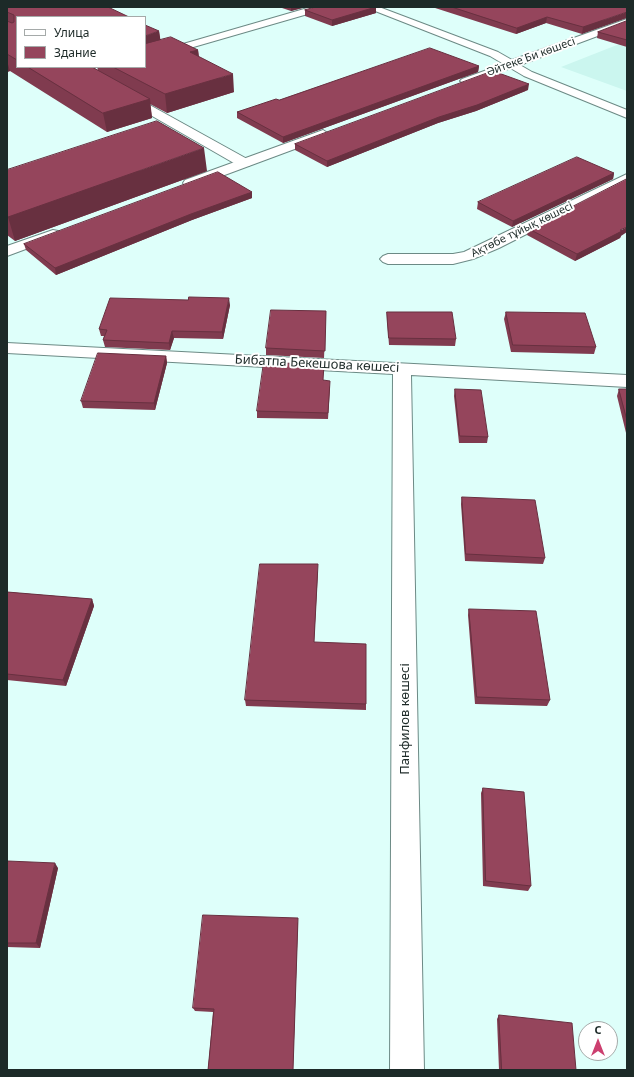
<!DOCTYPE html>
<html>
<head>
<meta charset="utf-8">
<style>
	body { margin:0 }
	#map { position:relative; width:634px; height:1077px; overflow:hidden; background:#defffa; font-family:"Noto Sans",sans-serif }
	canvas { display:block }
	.frame { position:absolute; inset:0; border:8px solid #1d2a28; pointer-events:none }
	.legend { position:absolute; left:16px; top:16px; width:130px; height:52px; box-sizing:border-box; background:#fff; border:1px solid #a5aaa9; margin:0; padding:5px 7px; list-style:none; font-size:12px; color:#1d2a28 }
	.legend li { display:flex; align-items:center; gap:8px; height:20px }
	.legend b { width:20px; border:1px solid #a5aaa9 }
	.north { position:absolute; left:578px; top:1021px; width:40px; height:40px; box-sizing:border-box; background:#fff; border:1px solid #a5aaa9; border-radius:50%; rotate:0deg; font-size:11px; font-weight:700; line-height:16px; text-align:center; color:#1d2a28 }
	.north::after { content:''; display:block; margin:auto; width:14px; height:18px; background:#cc3f6f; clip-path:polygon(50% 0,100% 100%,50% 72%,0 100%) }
</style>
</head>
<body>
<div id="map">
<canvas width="634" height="1077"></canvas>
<div class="frame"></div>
<ul class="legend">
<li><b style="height:5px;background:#fff"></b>Улица</li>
<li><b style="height:11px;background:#95455c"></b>Здание</li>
</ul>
<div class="north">С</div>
</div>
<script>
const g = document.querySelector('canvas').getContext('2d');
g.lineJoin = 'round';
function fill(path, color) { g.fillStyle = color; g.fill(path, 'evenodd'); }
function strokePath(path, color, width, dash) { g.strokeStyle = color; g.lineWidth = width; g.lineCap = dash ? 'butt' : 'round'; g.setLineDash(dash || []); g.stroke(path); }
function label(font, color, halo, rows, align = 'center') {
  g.font = font + ' "Noto Sans",sans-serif'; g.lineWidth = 4; g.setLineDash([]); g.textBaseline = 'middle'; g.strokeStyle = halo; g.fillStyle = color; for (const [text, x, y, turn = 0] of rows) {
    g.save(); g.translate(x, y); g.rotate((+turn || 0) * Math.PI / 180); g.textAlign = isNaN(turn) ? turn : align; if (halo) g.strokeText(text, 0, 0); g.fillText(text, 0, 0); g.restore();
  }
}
const built = new Path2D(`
	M 627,41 L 627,91 L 561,67 Z`);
const minor = new Path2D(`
	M 311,7 L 327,7 L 325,9 L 145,61 L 145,55 Z
	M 365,7 L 379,7 L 498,52 L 512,60 L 627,19 L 627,25 L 520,65 L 532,72 L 627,110 L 627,118 L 524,76 L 490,56 Z
	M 67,67 L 81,67 L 249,160 L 251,163 L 249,166 L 239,166 Z
	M 627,174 L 627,183 L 499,248 L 473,259 L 453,264 L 388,264 L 383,262 L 380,259 L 383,256 L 388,254 L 453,254 L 464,252 Z
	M 7,343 L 627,375 L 627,387 L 411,375 L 424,1070 L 390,1070 L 393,374 L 7,353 Z`);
const tertiary = new Path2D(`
	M 512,61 L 518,64 L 516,66 L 470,83 L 466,84 L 460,81 L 462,79 Z
	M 323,130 L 329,134 L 327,137 L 195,186 L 185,186 L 183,183 L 185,180 Z
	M 53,230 L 58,231 L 60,234 L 58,237 L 7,256 L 7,246 Z`);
const wall = new Path2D(`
	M 7,7 L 17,17 L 17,67 L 93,67 L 92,67 L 98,70 L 97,67 L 113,67 L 159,31 L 160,40 L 198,50 L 199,57 L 234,92 L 167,113 L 150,104 L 152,118 L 107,132 L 10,71 L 7,72 Z
	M 279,7 L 306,7 L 291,11 Z
	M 376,7 L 376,13 L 332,26 L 305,16 L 305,10 Z
	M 432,7 L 624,7 L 582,34 L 546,23 L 516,34 Z
	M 627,21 L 627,47 L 597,38 L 598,32 Z
	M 479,66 L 478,72 L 283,143 L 237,118 L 237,112 L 279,100 Z
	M 528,90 L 476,111 L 438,123 L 327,167 L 295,150 L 295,144 Z
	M 7,170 L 207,171 L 15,241 L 7,235 Z
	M 614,173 L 613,179 L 512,227 L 477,209 L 478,202 Z
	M 252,192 L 252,198 L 192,220 L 56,275 L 26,250 L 24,244 Z
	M 529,229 L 621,236 L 620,238 L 575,261 L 527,235 Z
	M 230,305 L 223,339 L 174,338 L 170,350 L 105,347 L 103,340 L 104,336 L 101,336 L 99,329 Z
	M 326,311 L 324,358 L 266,355 L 266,348 Z
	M 387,312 L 456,339 L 455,346 L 389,345 L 387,319 Z
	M 506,312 L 596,347 L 594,354 L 511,352 L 504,319 Z
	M 166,356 L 167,363 L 155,410 L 83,408 L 81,401 Z
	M 323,380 L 330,387 L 328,419 L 257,418 L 257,411 Z
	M 455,389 L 488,437 L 487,443 L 459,443 L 454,396 Z
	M 619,389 L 627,389 L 627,437 L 617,396 Z
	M 462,497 L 545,558 L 543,564 L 465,561 L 461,504 Z
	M 318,571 L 314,642 L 366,704 L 366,710 L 246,706 L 245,700 Z
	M 7,592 L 92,599 L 94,606 L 66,686 L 7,680 Z
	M 469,609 L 550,700 L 547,706 L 475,704 L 468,615 Z
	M 483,788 L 531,886 L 528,891 L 483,886 L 481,793 Z
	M 7,861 L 58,868 L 40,948 L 7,947 Z
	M 298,922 L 293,1070 L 208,1070 L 213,1012 L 195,1011 L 193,1008 Z
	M 499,1015 L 576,1070 L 499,1070 L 497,1019 Z`);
const shadedWall = new Path2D(`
	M 291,7 L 306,7 L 291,11 Z
	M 376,7 L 376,13 L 332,26 L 332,20 Z
	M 627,12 L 627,18 L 582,34 L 583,27 Z
	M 547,17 L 546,23 L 516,34 L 517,28 Z
	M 159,31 L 162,49 L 145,54 L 145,36 Z
	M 198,50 L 200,68 L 190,52 Z
	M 7,61 L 10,71 L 7,72 Z
	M 479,66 L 478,72 L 283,143 L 283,137 Z
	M 233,74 L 234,92 L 167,113 L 165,94 Z
	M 529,84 L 528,90 L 476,111 L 438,123 L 327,167 L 327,161 L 439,117 Z
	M 150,99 L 152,118 L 107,132 L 103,113 Z
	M 204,148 L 207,171 L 15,241 L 8,217 Z
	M 614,173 L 613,179 L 512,227 L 513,221 Z
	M 252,192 L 252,198 L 192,220 L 56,275 L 55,268 L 191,214 Z
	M 627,227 L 627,232 L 621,236 L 620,238 L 575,261 L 577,254 Z
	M 229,298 L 230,305 L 223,339 L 222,332 Z
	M 172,331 L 174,338 L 170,350 L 169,343 Z
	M 166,356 L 167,363 L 155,410 L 154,403 Z
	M 92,599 L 94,606 L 66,686 L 63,680 Z
	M 55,863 L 58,868 L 40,948 L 36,943 Z`);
const building = new Path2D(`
	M 7,7 L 108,7 L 129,17 L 17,17 L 17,60 L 7,54 L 7,21 L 12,23 L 14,22 L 14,15 L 7,12 Z
	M 316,7 L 376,7 L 332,20 L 305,10 Z
	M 452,7 L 624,7 L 627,8 L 627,12 L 583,27 L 547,17 L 517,28 Z
	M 627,21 L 627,40 L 598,32 Z
	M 145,25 L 159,31 L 145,36 Z
	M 171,37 L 198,50 L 190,52 L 233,74 L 165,94 L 113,67 L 145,67 L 145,44 Z
	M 430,48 L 479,66 L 283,137 L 237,112 L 276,99 L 279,100 Z
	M 28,67 L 92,67 L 150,99 L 103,113 Z
	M 493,71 L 529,84 L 477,105 L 439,117 L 327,161 L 295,144 Z
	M 157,121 L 204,148 L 8,217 L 7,216 L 7,170 Z
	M 577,157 L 614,173 L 513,221 L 478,202 Z
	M 218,172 L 252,192 L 191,214 L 55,268 L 24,244 Z
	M 627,179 L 627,227 L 620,230 L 622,231 L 577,254 L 529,229 Z
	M 189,297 L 229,298 L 222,332 L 172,331 L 169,343 L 103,340 L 107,330 L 99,329 L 110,298 L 188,300 Z
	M 271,310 L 326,311 L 325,351 L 266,348 Z
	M 387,312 L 452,312 L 456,339 L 389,338 Z
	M 506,312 L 585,313 L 596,347 L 513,345 Z
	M 98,353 L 166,356 L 154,403 L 81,401 Z
	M 264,362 L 324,365 L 323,380 L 330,381 L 328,413 L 257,411 Z
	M 455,389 L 481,390 L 488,437 L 460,436 Z
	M 619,389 L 627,389 L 627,420 Z
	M 462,497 L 535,500 L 545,558 L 466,554 Z
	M 260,564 L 318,564 L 314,642 L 366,644 L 366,704 L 245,700 Z
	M 7,592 L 92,599 L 63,680 L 7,674 Z
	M 469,609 L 536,611 L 550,700 L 477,697 Z
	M 483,788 L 524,792 L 531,886 L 486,881 Z
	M 7,861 L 55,863 L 36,943 L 7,943 Z
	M 203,915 L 298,918 L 293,1070 L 208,1070 L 214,1009 L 193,1008 Z
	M 499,1015 L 572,1023 L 576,1070 L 502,1070 Z`);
const farStreetnames = [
	["Әйтеке Би көшесі",531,57,-20],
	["Ақтөбе тұйық көшесі",522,230,-26]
];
const streetNames = [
	["Бибатпа Бекешова көшесі",317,364,3],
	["Панфилов көшесі",405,719,-90]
];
fill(built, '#cbf6ef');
strokePath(minor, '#6c8a85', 2);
strokePath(tertiary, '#6c8a85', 2);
fill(minor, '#fff');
fill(tertiary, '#fff');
fill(wall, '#803b4f');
fill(shadedWall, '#683040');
fill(building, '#95455c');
strokePath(building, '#683040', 1);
label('11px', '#1d2a28', '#fff', farStreetnames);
label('13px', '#1d2a28', '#fff', streetNames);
</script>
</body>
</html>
